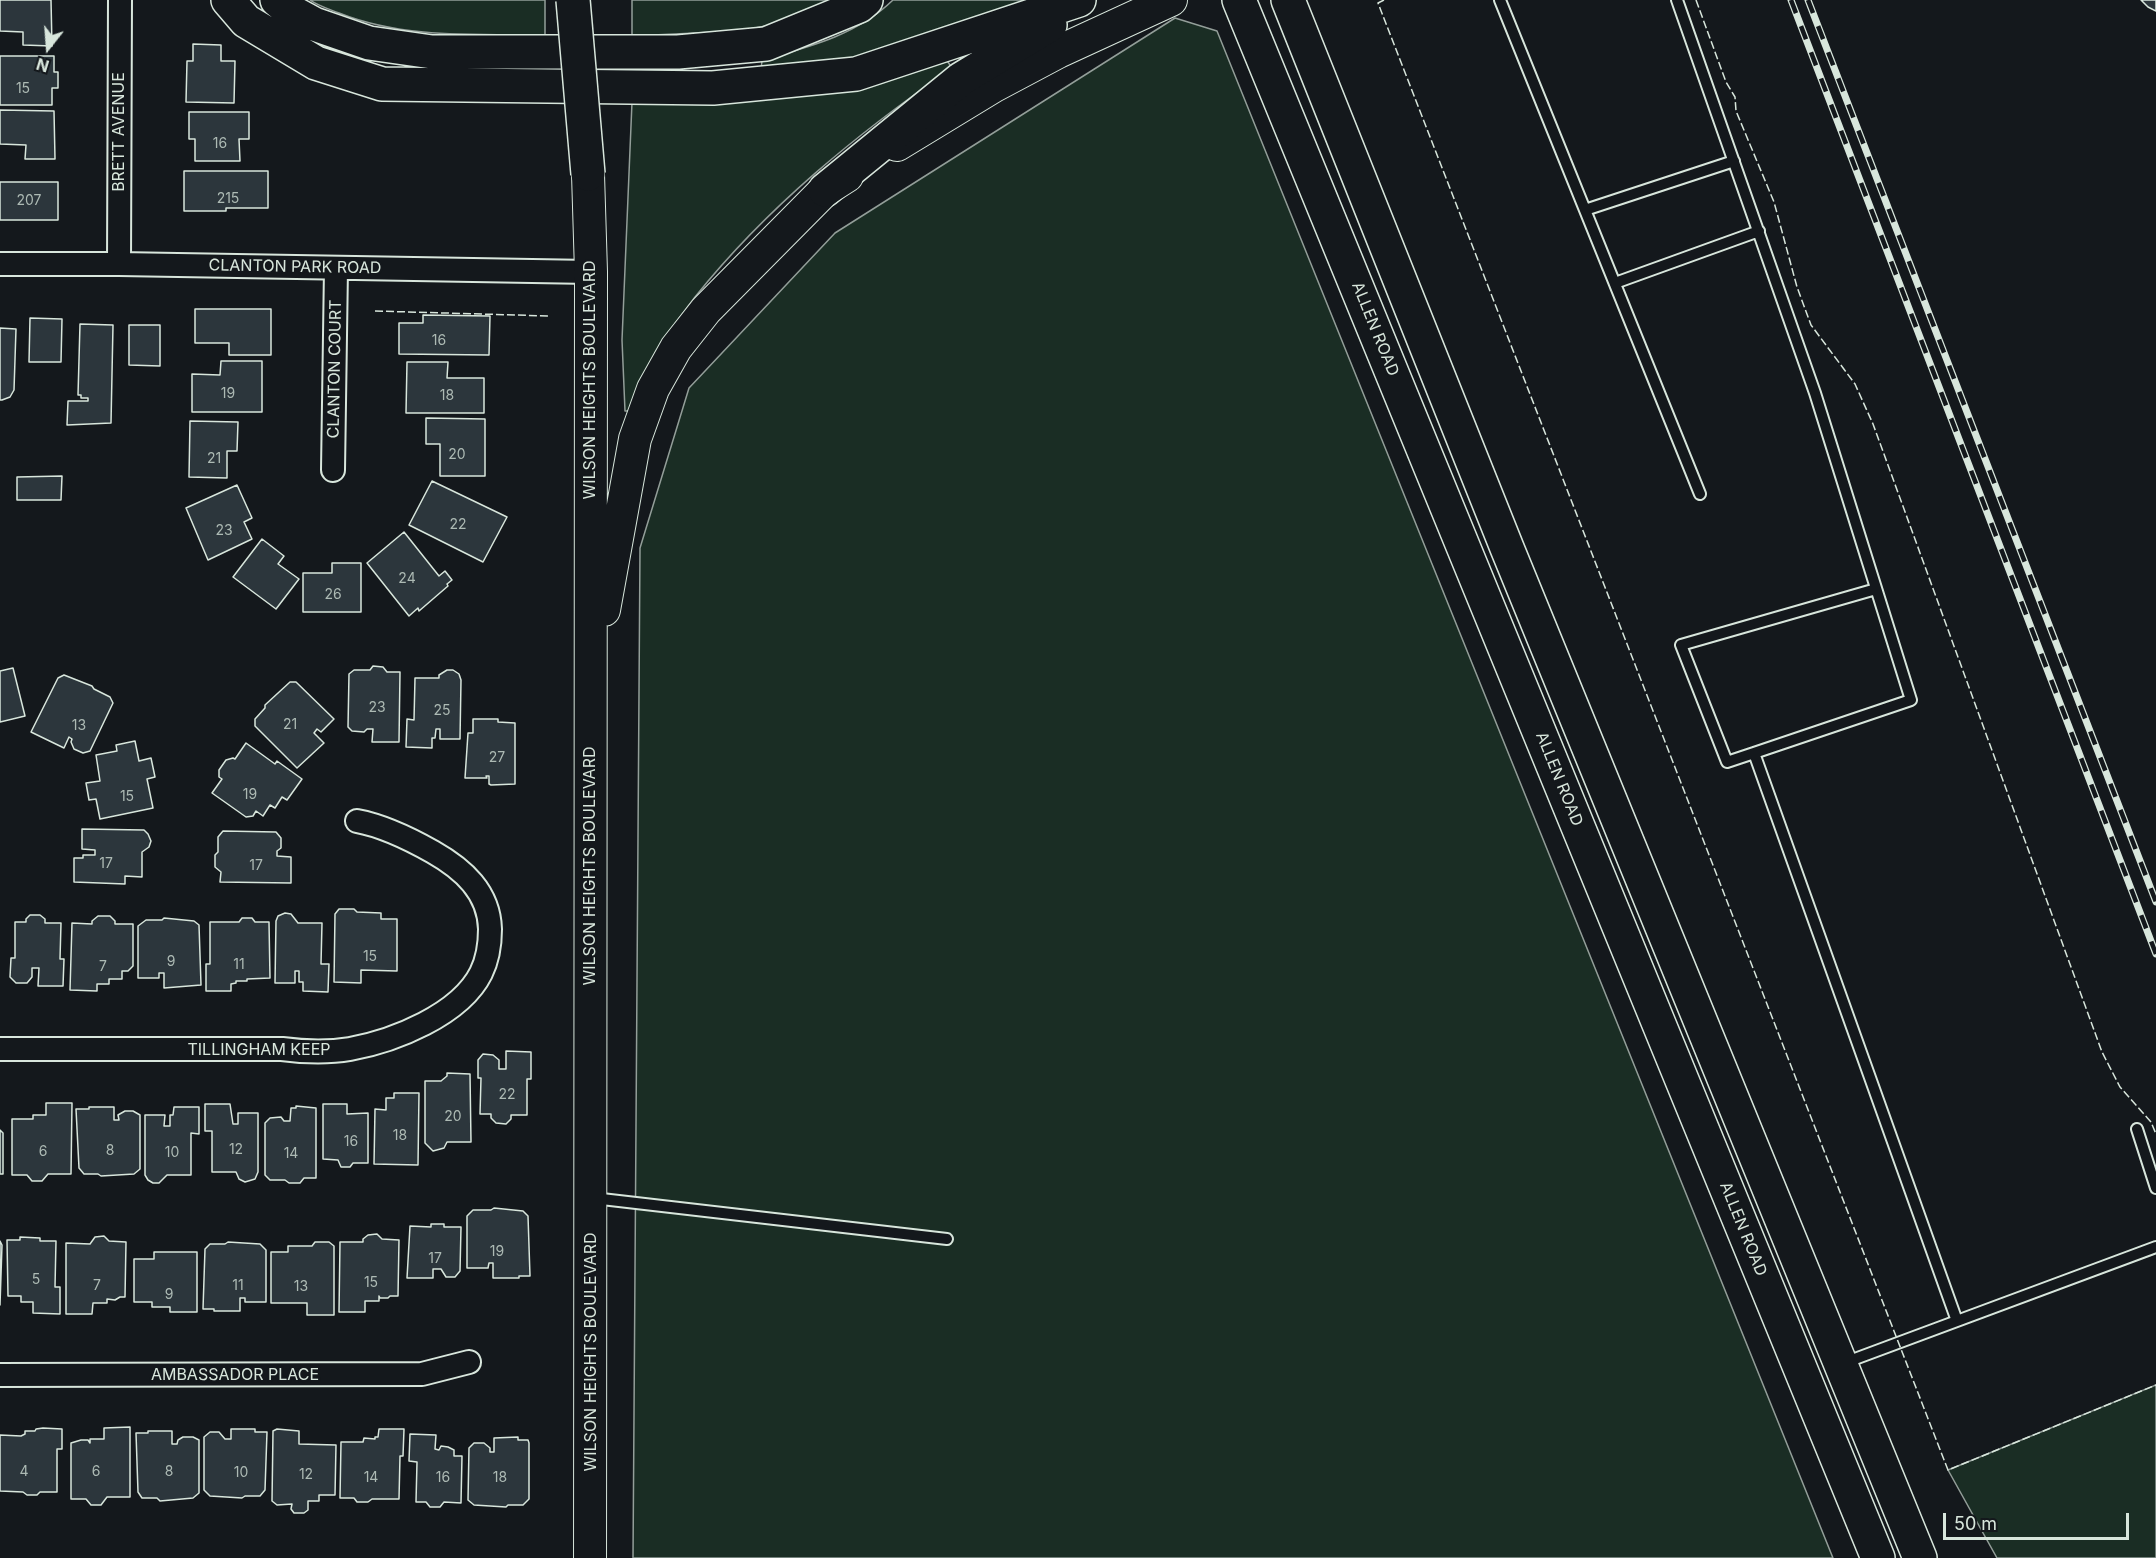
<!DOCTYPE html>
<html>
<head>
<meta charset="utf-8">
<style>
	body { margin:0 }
	#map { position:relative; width:2156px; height:1558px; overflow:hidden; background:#14181c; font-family:Inter,sans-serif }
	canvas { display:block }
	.north { position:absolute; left:18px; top:18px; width:60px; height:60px; -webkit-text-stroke:4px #14181c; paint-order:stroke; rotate:197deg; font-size:16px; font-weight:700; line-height:24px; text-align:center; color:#d8e6dc }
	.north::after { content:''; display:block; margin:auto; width:21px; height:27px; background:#d8e6dc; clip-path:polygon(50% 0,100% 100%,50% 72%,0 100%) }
	.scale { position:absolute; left:1943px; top:1513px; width:186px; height:27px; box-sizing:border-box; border:3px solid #d8e6dc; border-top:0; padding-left:8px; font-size:18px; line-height:21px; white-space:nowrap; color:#d8e6dc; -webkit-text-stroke:4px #14181c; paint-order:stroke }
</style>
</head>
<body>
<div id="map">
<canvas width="2156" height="1558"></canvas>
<div class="north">N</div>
<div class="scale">50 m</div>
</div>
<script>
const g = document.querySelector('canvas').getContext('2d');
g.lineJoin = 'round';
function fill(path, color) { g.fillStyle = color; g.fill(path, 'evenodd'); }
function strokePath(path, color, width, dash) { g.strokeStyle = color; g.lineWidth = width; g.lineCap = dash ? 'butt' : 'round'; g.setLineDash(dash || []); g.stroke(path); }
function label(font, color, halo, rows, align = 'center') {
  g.font = font + ' Inter,sans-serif'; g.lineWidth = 4.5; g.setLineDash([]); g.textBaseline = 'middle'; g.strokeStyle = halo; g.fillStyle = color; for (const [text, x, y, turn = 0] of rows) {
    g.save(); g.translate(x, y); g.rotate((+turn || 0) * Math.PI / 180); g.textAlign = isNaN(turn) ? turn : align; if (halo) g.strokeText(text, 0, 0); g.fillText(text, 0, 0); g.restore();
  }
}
const green = new Path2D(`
	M 310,0 L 545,0 L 545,35 C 476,34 404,39 339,13 C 329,9 318,6 310,0 Z
	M 632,0 L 839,0 L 788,22 L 738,31 L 632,36 Z
	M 893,0 L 1041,0 L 872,61 L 761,71 L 762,60 C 809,47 857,35 893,0 Z
	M 1175,18 L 1217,31 L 1833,1558 L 633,1558 L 640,548 L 689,388 L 835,233 Z
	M 946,59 L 952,68 C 858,133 767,207 695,297 C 681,316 664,336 653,357 C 645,374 638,393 631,411 L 625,411 L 622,340 L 632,102 L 771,99 L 828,90 Z
	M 2156,1385 L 2156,1558 L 1997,1558 L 1948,1470 Z`);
const building = new Path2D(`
	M 0,0 L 51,0 L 52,46 L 23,45 L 23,32 L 0,31 Z
	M 2141,0 L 2156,0 L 2156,11 L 2148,7 Z
	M 193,44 L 221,45 L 221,61 L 235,61 L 234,103 L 186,102 L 187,61 L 193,61 Z
	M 0,56 L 54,56 L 54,72 L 58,72 L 58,88 L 52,88 L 52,105 L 0,105 Z
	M 0,110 L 54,111 L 55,159 L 25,159 L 26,145 L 0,144 Z
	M 189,112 L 249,112 L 249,139 L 239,139 L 240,161 L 195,161 L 195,139 L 189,139 Z
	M 184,171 L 268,171 L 268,208 L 226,208 L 226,211 L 184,211 Z
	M 0,182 L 58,182 L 58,220 L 0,220 Z
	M 195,309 L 271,309 L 271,355 L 229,355 L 229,343 L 195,343 Z
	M 423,315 L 490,316 L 489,355 L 399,354 L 399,323 L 423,323 Z
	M 30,318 L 62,319 L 61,362 L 29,362 Z
	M 80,324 L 113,325 L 111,423 L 67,425 L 68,401 L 88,401 L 88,398 L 81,398 L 81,395 L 78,395 Z
	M 129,325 L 160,325 L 160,366 L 129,365 Z
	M 0,328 L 16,329 L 14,390 L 10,397 L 2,400 L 0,400 Z
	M 221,361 L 262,361 L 262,412 L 192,412 L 192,374 L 220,375 Z
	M 407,362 L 448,362 L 447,378 L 484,378 L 484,413 L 406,413 Z
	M 426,418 L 485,419 L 485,476 L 440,476 L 440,444 L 426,444 Z
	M 190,421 L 238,422 L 237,451 L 227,451 L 227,478 L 189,477 Z
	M 62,476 L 61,500 L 17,500 L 17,477 Z
	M 432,481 L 507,517 L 483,562 L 409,525 Z
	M 237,485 L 252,518 L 244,522 L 252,539 L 208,560 L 186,508 Z
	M 404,532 L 439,576 L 445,571 L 452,580 L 447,584 L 448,586 L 419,611 L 418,608 L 409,616 L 367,563 Z
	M 262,539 L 284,556 L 278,564 L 299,579 L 276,609 L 233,577 Z
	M 332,563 L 361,563 L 361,612 L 303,612 L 303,573 L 332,573 Z
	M 373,666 L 383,667 L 387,672 L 400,672 L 399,742 L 372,742 L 373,729 L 367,729 L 364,732 L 352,731 L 348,727 L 349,674 L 354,670 L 370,670 Z
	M 13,668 L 25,716 L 0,722 L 0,671 Z
	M 447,670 L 453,670 L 459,674 L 461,680 L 460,739 L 440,739 L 440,729 L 436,729 L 435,738 L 432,738 L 432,748 L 406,747 L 407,719 L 414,720 L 415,678 L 439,678 L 439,675 Z
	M 64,675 L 92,686 L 94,689 L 110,697 L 113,703 L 90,751 L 83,753 L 74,749 L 71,742 L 72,739 L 69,737 L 64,748 L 31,732 L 58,678 Z
	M 290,682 L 296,682 L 334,719 L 321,732 L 317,729 L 314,733 L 324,743 L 297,768 L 255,726 L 255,719 L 265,708 L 265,705 Z
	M 473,719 L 498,719 L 498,722 L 515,723 L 515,784 L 491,785 L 489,784 L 489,776 L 486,776 L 487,778 L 465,778 L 468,733 L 473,733 Z
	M 135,741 L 139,761 L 151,758 L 155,777 L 147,779 L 153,808 L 100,819 L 96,799 L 89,800 L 86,783 L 100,781 L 96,755 L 117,751 L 116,745 Z
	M 246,743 L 275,764 L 277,761 L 302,779 L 287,800 L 282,797 L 275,808 L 270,805 L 263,816 L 256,811 L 253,816 L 246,817 L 212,793 L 222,779 L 219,777 L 219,770 L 226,760 L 233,758 L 235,759 Z
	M 82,829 L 144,830 L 148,834 L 151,841 L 149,847 L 142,852 L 142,877 L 125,876 L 125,884 L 74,882 L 74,858 L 83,858 L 83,855 L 95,855 L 95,850 L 82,849 Z
	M 223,831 L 276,832 L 281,838 L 281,848 L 277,851 L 277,856 L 291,857 L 291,883 L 220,882 L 221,872 L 215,867 L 215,855 L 218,852 L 218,837 Z
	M 339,909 L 354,909 L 357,912 L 381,913 L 381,919 L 397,919 L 397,971 L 361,970 L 361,983 L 334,982 L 335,914 Z
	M 285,913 L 291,914 L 298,923 L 322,923 L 321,964 L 329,964 L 328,992 L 303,991 L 303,982 L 299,982 L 299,971 L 295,971 L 295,983 L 275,983 L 276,921 L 278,916 Z
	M 30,915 L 40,915 L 45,919 L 45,923 L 61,923 L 60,959 L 64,959 L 63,986 L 38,986 L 39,968 L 32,968 L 32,977 L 27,983 L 16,983 L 10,977 L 11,958 L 15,958 L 15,922 L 26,922 L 26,919 Z
	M 98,916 L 110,916 L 115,921 L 115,924 L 133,924 L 133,966 L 128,971 L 122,971 L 122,979 L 109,979 L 109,984 L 97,984 L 97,991 L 70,990 L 72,923 L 92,924 L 92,921 Z
	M 164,918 L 194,921 L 199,925 L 201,985 L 164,988 L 164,973 L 159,973 L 159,978 L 138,978 L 138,926 L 146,920 L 162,920 Z
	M 242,918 L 252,918 L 255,922 L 269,922 L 270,978 L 247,979 L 247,981 L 236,981 L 236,983 L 231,984 L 231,991 L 206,991 L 206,964 L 210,964 L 210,922 L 239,922 Z
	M 506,1051 L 531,1052 L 531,1079 L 527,1079 L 527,1115 L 511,1115 L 511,1119 L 506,1124 L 496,1123 L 491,1118 L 491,1114 L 480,1114 L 481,1078 L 478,1078 L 478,1060 L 483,1054 L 493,1055 L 499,1060 L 499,1069 L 506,1069 Z
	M 447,1073 L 470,1074 L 471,1142 L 447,1142 L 444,1148 L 433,1151 L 425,1143 L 425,1081 L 441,1081 L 447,1076 Z
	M 394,1093 L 419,1093 L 418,1165 L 374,1164 L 375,1109 L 386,1110 L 386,1098 L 394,1098 Z
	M 46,1103 L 72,1103 L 71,1174 L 48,1174 L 42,1181 L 32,1181 L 27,1175 L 12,1175 L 12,1119 L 33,1119 L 33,1115 L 46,1115 Z
	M 205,1104 L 230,1104 L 233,1124 L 238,1124 L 238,1113 L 258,1113 L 258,1172 L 255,1179 L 245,1182 L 239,1179 L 236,1172 L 212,1172 L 212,1131 L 205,1131 Z
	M 323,1104 L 347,1104 L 347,1114 L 368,1113 L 368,1163 L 353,1163 L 350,1167 L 341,1167 L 338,1160 L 323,1159 Z
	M 296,1106 L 316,1108 L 316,1178 L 304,1178 L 300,1183 L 289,1183 L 285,1180 L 270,1180 L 265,1175 L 265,1123 L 270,1118 L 281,1117 L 284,1121 L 290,1121 L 291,1108 L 296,1108 Z
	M 89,1107 L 114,1107 L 114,1120 L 119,1120 L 118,1115 L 125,1111 L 133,1111 L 140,1115 L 140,1169 L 134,1174 L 101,1176 L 98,1174 L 84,1174 L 79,1168 L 76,1109 L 89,1109 Z
	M 174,1107 L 199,1107 L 199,1134 L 191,1133 L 191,1175 L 167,1175 L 159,1183 L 153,1183 L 148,1180 L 145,1175 L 145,1115 L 165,1115 L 164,1126 L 170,1126 L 170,1115 L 173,1115 Z
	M 0,1130 L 3,1133 L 3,1174 L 0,1174 Z
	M 494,1208 L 523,1211 L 528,1216 L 530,1276 L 519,1276 L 519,1278 L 493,1278 L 493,1263 L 489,1263 L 488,1268 L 467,1268 L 467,1216 L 473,1210 L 491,1210 Z
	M 431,1224 L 444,1224 L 444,1227 L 461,1227 L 460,1271 L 455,1277 L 446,1277 L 441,1269 L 433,1269 L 433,1278 L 407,1278 L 410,1226 L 431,1227 Z
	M 377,1234 L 382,1239 L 399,1240 L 398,1296 L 390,1296 L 388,1298 L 380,1298 L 379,1296 L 379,1301 L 365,1301 L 365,1312 L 339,1312 L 340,1242 L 363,1242 L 363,1239 L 368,1235 Z
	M 104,1236 L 109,1241 L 126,1242 L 125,1297 L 120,1297 L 115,1300 L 107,1299 L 107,1303 L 93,1303 L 92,1314 L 66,1314 L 66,1243 L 90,1244 L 95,1237 Z
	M 20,1237 L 40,1238 L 40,1241 L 56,1241 L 55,1287 L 60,1287 L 60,1314 L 33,1313 L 33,1302 L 21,1302 L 21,1296 L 8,1296 L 7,1240 L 20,1240 Z
	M 0,1241 L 2,1245 L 0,1305 Z
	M 228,1242 L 260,1244 L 266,1250 L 266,1302 L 245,1302 L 245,1298 L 240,1298 L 240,1311 L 214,1311 L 214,1309 L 203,1309 L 205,1249 L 210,1244 L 225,1244 Z
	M 315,1242 L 329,1242 L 334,1246 L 334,1315 L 307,1315 L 307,1303 L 271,1303 L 271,1252 L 288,1252 L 288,1246 L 312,1246 Z
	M 154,1252 L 197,1252 L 197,1312 L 170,1312 L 170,1307 L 152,1307 L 152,1302 L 134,1302 L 134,1259 L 154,1259 Z
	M 130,1427 L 130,1497 L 107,1497 L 101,1505 L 91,1505 L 86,1499 L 71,1499 L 71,1443 L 81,1440 L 88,1440 L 90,1443 L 90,1439 L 104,1439 L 104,1428 Z
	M 43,1428 L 62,1429 L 62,1449 L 57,1449 L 57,1492 L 40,1492 L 37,1495 L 27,1495 L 23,1492 L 0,1491 L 0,1435 L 21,1436 L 25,1434 L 25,1431 L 35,1431 L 36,1429 Z
	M 231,1429 L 255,1429 L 255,1432 L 267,1432 L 265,1490 L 260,1496 L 245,1496 L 242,1498 L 210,1496 L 204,1490 L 204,1437 L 210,1432 L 219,1432 L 225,1439 L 231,1439 Z
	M 277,1429 L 299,1431 L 299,1444 L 336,1445 L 335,1495 L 319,1495 L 319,1501 L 308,1501 L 308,1510 L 304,1513 L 294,1513 L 291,1509 L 292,1504 L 277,1505 L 272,1501 L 273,1431 Z
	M 379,1429 L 404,1429 L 403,1456 L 400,1456 L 399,1499 L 372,1499 L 368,1502 L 357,1502 L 354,1498 L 340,1498 L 341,1442 L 363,1442 L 364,1438 L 375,1439 L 375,1437 L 378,1437 Z
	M 148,1431 L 172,1431 L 172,1444 L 177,1444 L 178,1440 L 183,1437 L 193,1437 L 199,1440 L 199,1493 L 193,1498 L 160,1501 L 157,1498 L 142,1498 L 138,1492 L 136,1433 L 148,1433 Z
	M 410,1434 L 436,1435 L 435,1449 L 439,1450 L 441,1446 L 448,1447 L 454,1450 L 454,1456 L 462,1456 L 461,1503 L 444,1502 L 440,1507 L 430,1507 L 426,1502 L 416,1502 L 417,1462 L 409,1461 Z
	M 518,1437 L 518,1440 L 528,1440 L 529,1443 L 529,1499 L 523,1505 L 508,1505 L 506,1507 L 474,1505 L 468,1500 L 469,1448 L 474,1443 L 484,1443 L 490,1448 L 490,1452 L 494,1452 L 494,1438 Z`);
const lane = new Path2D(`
	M 1500,0 L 1700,494
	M 1677,0 L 1815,393 L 1911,700 L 1754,753 L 1957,1321
	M 1585,210 L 1734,161
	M 1615,283 L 1759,231
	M 1754,753 L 1727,762 L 1681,645 L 1876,589
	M 2137,1129 L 2156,1188
	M 593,1198 L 947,1239
	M 1844,1363 L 2156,1247`);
const street = new Path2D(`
	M 0,264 L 119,264 L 591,272
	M 119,264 L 120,0
	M 333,470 L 336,268
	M 0,1049 L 282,1049 C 304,1052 327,1053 350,1049 C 394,1041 460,1015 481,973 C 488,959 490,945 490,929 C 489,892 463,869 433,852 C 410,839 384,826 357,821
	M 0,1375 L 422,1374 L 469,1362`);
const secondary = new Path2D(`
	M 897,145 L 994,86 L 1058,52 L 1171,0
	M 588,174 L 591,272 L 590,1558
	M 604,610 L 635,439 L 653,389 L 676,348 L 706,310 L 825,190 L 847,176`);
const primary = new Path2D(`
	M 1239,0 L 1878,1558
	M 1288,0 L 1507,548 L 1920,1558`);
const highway = new Path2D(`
	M 228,0 L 246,21 L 316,63 L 382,84 L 713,88 L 856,74 L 1079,0
	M 277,0 L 290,11 L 314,24 L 369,43 L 432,52 L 678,52 L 766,44 L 859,6 L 866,0
	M 825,190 L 961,79 L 1050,25`);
const rail = new Path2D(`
	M 1791,0 L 2156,954
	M 1808,0 L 2156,902`);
const highwayBridge = new Path2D(`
	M 573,0 L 588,174`);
const fence = new Path2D(`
	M 1384,0 L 1378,3 L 1948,1470 L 2156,1385
	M 1696,0 L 1726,82 L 1735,97 L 1736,111 L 1774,202 L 1797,287 L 1811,325 L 1855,384 L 1873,424 L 2102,1052 L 2120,1087 L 2151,1122 L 2156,1134
	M 375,311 L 550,316`);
const numberNames = [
	["15",23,89],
	["16",220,144],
	["215",228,199],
	["207",29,201],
	["16",439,341],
	["19",228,394],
	["18",447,396],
	["20",457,455],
	["21",214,459],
	["22",458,525],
	["23",224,531],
	["24",407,579],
	["26",333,595],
	["23",377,708],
	["25",442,711],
	["21",290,725],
	["13",79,726],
	["27",497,758],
	["19",250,795],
	["15",127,797],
	["17",106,864],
	["17",256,866],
	["15",370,957],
	["9",171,962],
	["11",239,965],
	["7",103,967],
	["22",507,1095],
	["20",453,1117],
	["18",400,1136],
	["16",351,1142],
	["12",236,1150],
	["8",110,1151],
	["6",43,1152],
	["10",172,1153],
	["14",291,1154],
	["19",497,1252],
	["17",435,1259],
	["5",36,1280],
	["15",371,1283],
	["7",97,1286],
	["11",238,1286],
	["13",301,1287],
	["9",169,1295],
	["4",24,1472],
	["6",96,1472],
	["8",169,1472],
	["10",241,1473],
	["12",306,1475],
	["14",371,1478],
	["16",443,1478],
	["18",500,1478]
];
const streetNames = [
	["BRETT AVENUE",119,132,-90],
	["CLANTON PARK ROAD",295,267,1],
	["ALLEN ROAD",1375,329,68],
	["CLANTON COURT",335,369,-89],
	["WILSON HEIGHTS BOULEVARD",590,380,-90],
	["ALLEN ROAD",1559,779,68],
	["WILSON HEIGHTS BOULEVARD",590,866,-90],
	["TILLINGHAM KEEP",259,1050],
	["ALLEN ROAD",1743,1229,68],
	["WILSON HEIGHTS BOULEVARD",591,1352,-90],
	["AMBASSADOR PLACE",235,1375]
];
fill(green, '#1a2d24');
strokePath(green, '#939e99', 1.5);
fill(building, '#2c363c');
strokePath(building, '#d8e6dc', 1.5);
strokePath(lane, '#d8e6dc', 14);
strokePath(street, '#d8e6dc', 26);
strokePath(secondary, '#d8e6dc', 34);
strokePath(primary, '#d8e6dc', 36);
strokePath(highway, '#d8e6dc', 36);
strokePath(lane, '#14181c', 10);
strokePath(street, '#14181c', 22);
strokePath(secondary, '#14181c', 32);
strokePath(primary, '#14181c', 33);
strokePath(highway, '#14181c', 33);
strokePath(rail, '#d8e6dc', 7);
strokePath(rail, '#14181c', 4.5, [14]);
strokePath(highwayBridge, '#d8e6dc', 36, []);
strokePath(highwayBridge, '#14181c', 33);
strokePath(fence, '#d8e6dc', 1.5, [8, 3]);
label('14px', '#adbab4', null, numberNames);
label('16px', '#d8e6dc', '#14181c', streetNames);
</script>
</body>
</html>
